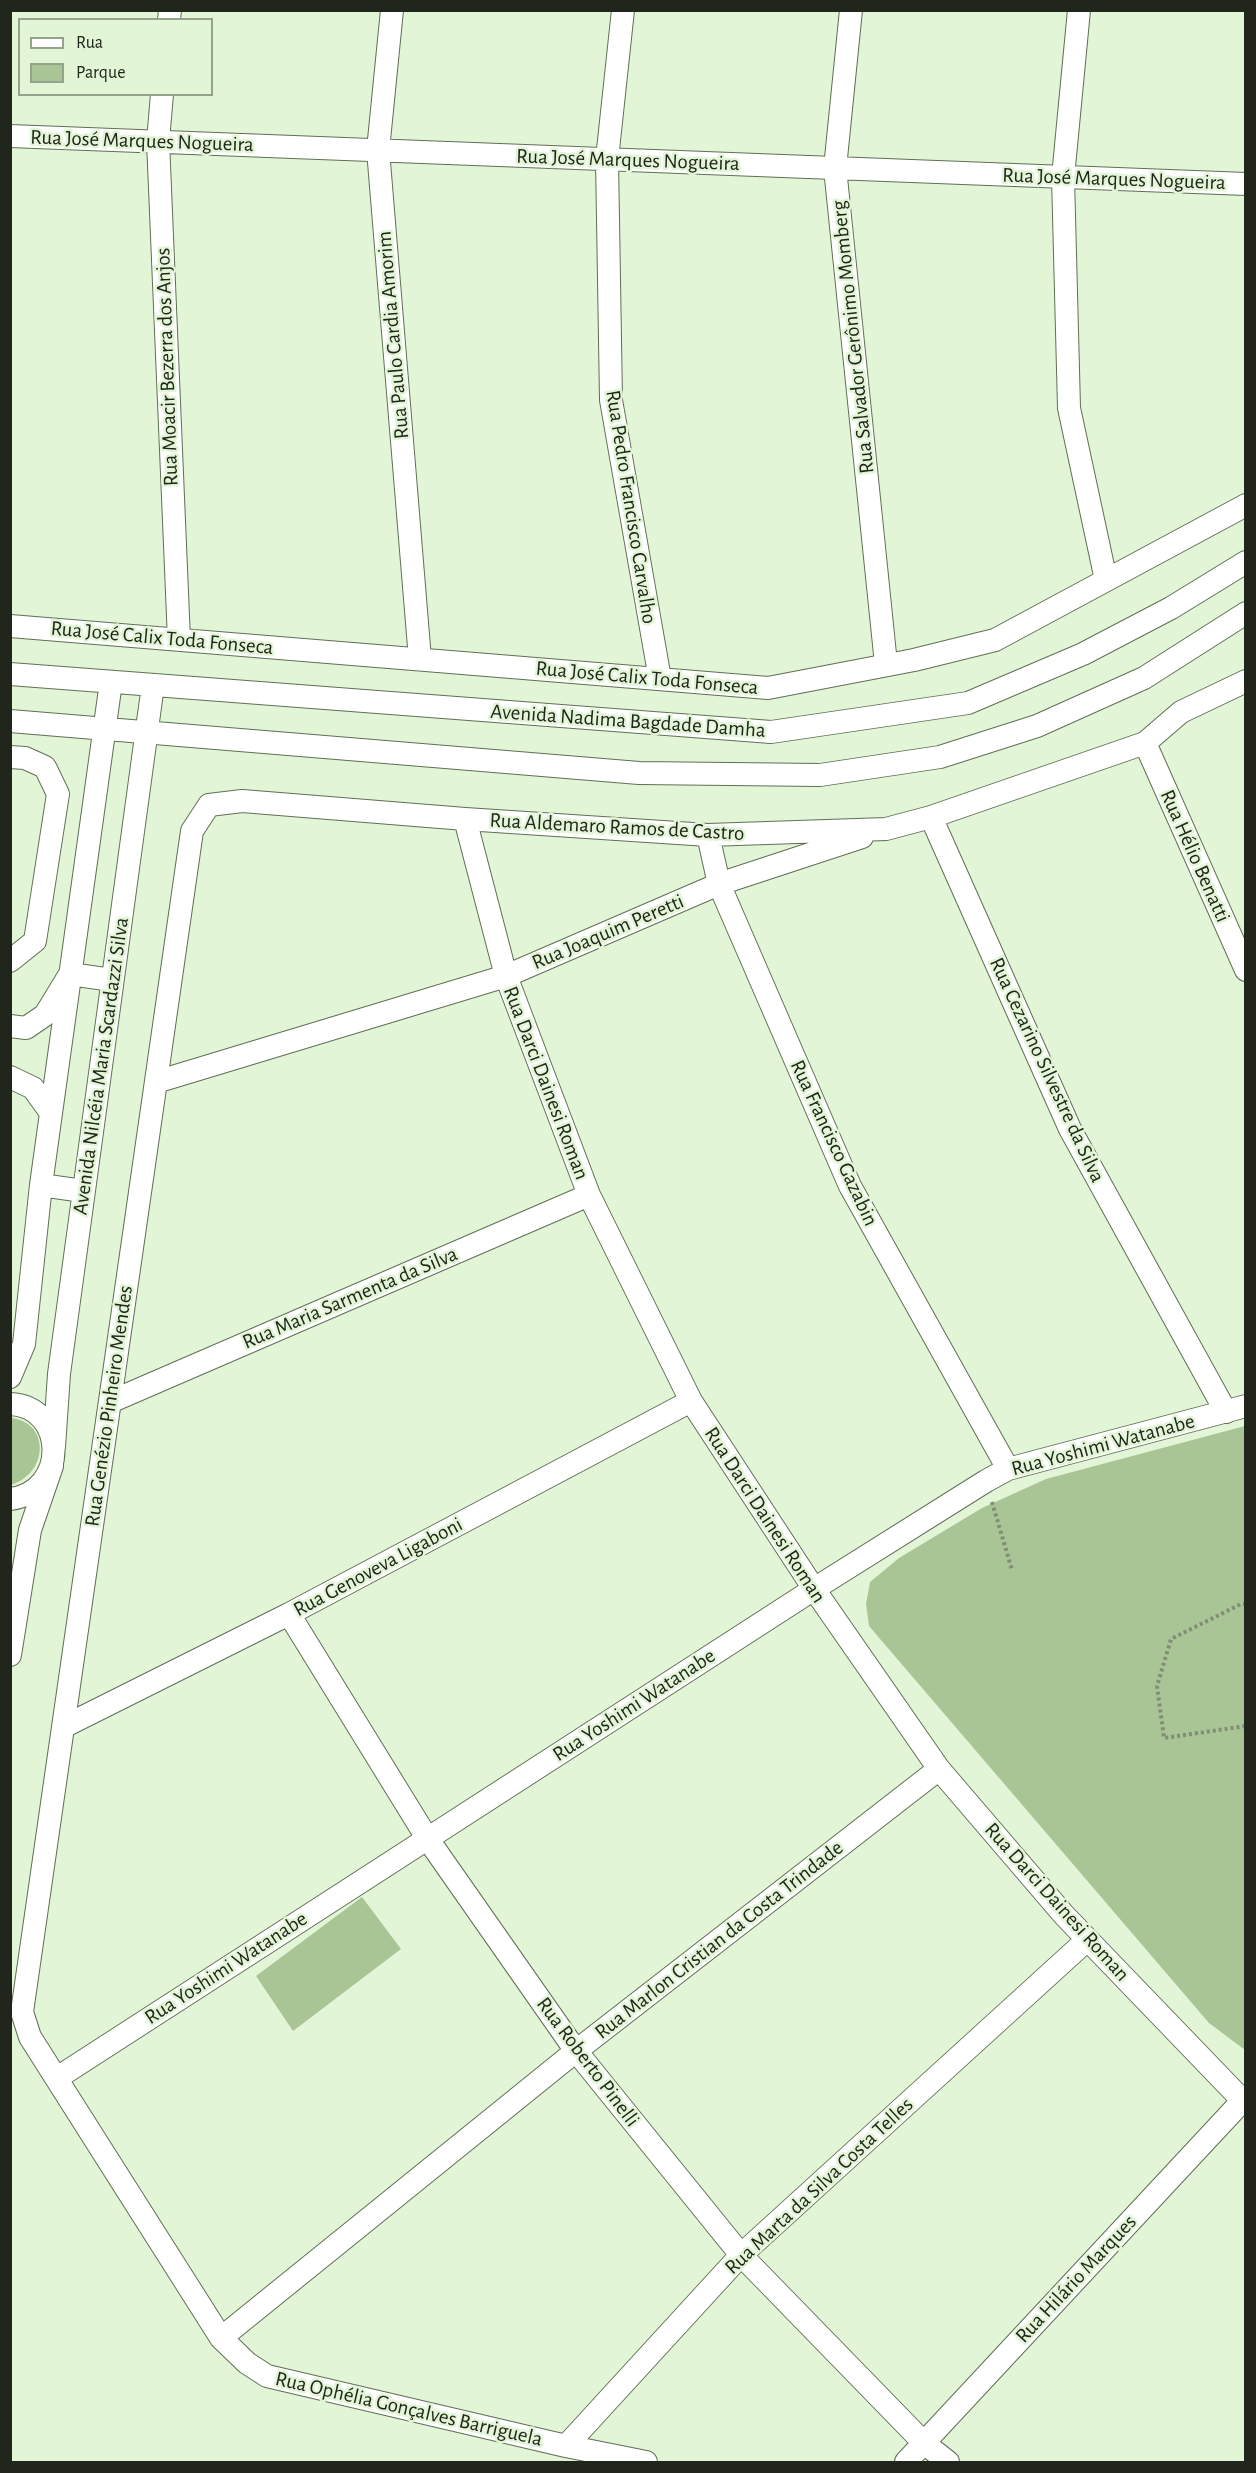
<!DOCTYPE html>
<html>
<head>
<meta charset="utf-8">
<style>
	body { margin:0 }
	#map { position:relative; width:1256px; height:2473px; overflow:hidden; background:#e3f5d7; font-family:"Alegreya Sans",sans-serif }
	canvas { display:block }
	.frame { position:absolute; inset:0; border:12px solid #20261b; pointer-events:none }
	.legend { position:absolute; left:18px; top:18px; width:195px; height:78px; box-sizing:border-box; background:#e3f5d7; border:2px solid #95a28c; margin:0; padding:8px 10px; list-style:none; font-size:18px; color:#20261b }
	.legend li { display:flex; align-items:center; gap:12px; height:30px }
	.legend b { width:30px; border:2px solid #95a28c }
</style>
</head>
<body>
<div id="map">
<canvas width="1256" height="2473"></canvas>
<div class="frame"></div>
<ul class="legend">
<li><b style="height:8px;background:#fff"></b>Rua</li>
<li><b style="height:16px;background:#aac595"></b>Parque</li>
</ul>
</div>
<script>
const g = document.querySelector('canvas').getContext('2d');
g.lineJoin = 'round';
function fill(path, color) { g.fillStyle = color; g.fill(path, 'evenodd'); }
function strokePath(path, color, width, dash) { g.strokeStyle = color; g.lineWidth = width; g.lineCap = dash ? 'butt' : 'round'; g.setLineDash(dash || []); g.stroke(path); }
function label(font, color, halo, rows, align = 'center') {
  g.font = font + ' "Alegreya Sans",sans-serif'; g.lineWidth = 5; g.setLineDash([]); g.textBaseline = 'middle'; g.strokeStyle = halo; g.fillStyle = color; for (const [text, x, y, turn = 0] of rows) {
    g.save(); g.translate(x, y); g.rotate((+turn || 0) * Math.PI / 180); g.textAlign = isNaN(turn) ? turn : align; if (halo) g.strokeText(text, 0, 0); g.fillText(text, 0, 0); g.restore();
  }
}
const green = new Path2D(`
	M 11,1418 C 50,1422 49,1473 11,1485 Z
	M 1245,1426 L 1246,1426 L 1245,2050 L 1209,2023 L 869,1626 L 866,1604 L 870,1582 L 899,1558 L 982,1508 L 1046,1479 Z
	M 362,1897 L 401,1949 L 293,2031 L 256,1976 Z`);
const path = new Path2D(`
	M 992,1502 L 1012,1570
	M 1246,1604 L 1241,1604 L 1171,1639 L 1157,1686 L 1164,1738 L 1246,1726`);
const minor = new Path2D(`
	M 392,10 L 378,150 L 420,659
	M 623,10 L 607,159 L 611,400 L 660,679
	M 851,10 L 835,168 L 886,664
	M 1079,10 L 1063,177 L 1069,408 L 1106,580
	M 169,20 L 170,10
	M 162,94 L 158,141 L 179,640
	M 10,136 L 1246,184
	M 10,626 L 768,688 L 914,660 L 995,640 L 1246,505
	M 10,674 L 771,732 L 968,703 L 1083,654 L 1171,608 L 1246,562
	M 10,721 L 639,773 L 820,775 L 940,757 L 1037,726 L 1144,678 L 1246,613
	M 1145,743 L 1246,970
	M 10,757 L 25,758 L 45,767 L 58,794 L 35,941 L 10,961
	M 931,817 L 1070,1129 L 1226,1412
	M 465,819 L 506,976 L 589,1195 L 691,1401 L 814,1589 L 939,1769 L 1064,1915 L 1246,2104
	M 708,835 L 719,884 L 850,1186 L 1008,1469
	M 10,1026 L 26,1028 L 45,1015 L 70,974 L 112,980
	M 10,1077 L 33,1088 L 51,1113
	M 156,1082 L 506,976 L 719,884 L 862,837
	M 41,1185 L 83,1191
	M 10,1377 L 24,1344 L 41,1185 L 111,682
	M 110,1402 L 589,1195
	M 10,1404 C 67,1406 69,1492 10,1499
	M 54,1447 L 59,1374 L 153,685
	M 289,1614 L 427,1838 L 576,2051 L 741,2255 L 924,2443 L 948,2462
	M 10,1655 L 30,1530 L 52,1466
	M 63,1727 L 289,1614 L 691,1401
	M 57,2078 L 814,1589 L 986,1481 L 1008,1469 L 1246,1406
	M 221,2338 L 576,2051 L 939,1769
	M 566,2446 L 741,2255 L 1087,1940
	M 646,2462 L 566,2446 L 267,2376 L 247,2363 L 221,2338 L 30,2037 L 22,2012 L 192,831 L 209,805 L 242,801 L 465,819 L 708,835 L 886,829 L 931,817 L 1145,743 L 1181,712 L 1246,681
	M 906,2462 L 1246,2097`);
const streetNames = [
	["Rua José Marques Nogueira",142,141,2],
	["Rua José Marques Nogueira",628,160,2],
	["Rua José Marques Nogueira",1114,179,2],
	["Rua Paulo Cardia Amorim",393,335,-95],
	["Rua Salvador Gerônimo Momberg",853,337,-96],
	["Rua Moacir Bezerra dos Anjos",167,367,-92],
	["Rua Pedro Francisco Carvalho",631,507,81],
	["Rua José Calix Toda Fonseca",162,638,5],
	["Rua José Calix Toda Fonseca",647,678,5],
	["Avenida Nadima Bagdade Damha",628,721,4],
	["Rua Aldemaro Ramos de Castro",617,827,3],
	["Rua Hélio Benatti",1195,856,66],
	["Rua Joaquim Peretti",608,932,-23],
	["Avenida Nilcéia Maria Scardazzi Silva",101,1066,-82],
	["Rua Cezarino Silvestre da Silva",1047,1070,65],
	["Rua Darci Dainesi Roman",546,1083,69],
	["Rua Francisco Gazabin",834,1143,65],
	["Rua Maria Sarmenta da Silva",350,1298,-23],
	["Rua Genézio Pinheiro Mendes",109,1406,-82],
	["Rua Yoshimi Watanabe",1103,1445,-15],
	["Rua Darci Dainesi Roman",765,1515,57],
	["Rua Genoveva Ligaboni",378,1567,-28],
	["Rua Yoshimi Watanabe",634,1705,-33],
	["Rua Darci Dainesi Roman",1057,1902,48],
	["Rua Marlon Cristian da Costa Trindade",719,1940,-38],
	["Rua Yoshimi Watanabe",226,1968,-33],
	["Rua Roberto Pinelli",588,2062,53],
	["Rua Marta da Silva Costa Telles",819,2186,-43],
	["Rua Hilário Marques",1076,2279,-47],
	["Rua Ophélia Gonçalves Barriguela",409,2409,13]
];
fill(green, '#aac595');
strokePath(minor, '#606f55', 24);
strokePath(path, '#818d78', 4, [3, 3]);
strokePath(minor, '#fff', 22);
label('21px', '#20261b', '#e3f5d7', streetNames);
</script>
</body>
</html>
